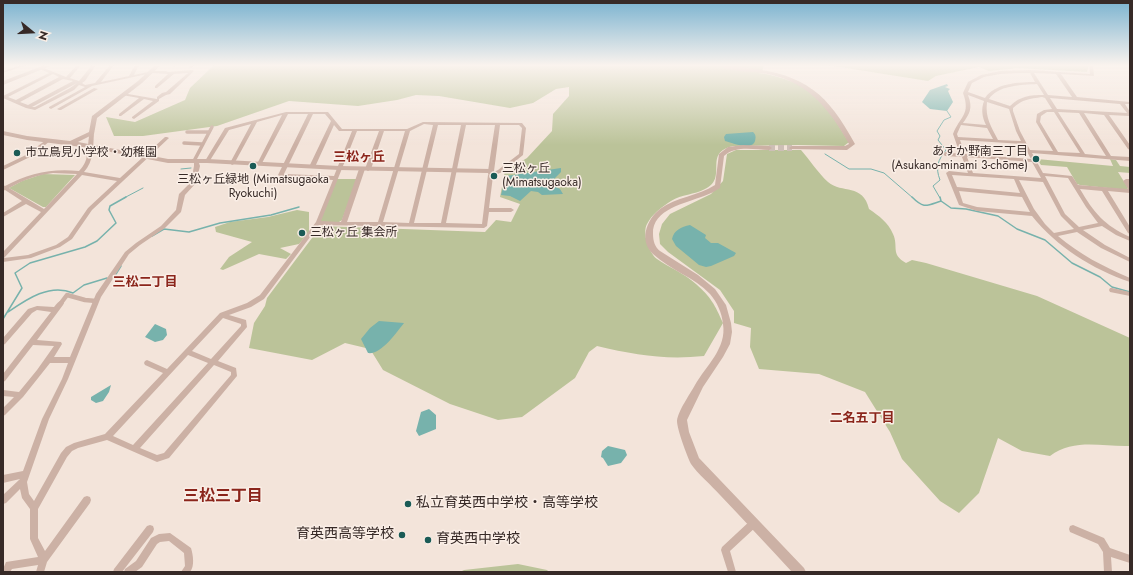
<!DOCTYPE html>
<html>
<head>
<meta charset="utf-8">
<style>
	body { margin:0 }
	#map { position:relative; width:1133px; height:575px; overflow:hidden; background:#f3e4da; font-family:Jost,sans-serif }
	canvas { display:block }
	.frame { position:absolute; inset:0; border:4px solid #372a27; pointer-events:none }
	.north { position:absolute; left:12px; top:12px; width:40px; height:40px; -webkit-text-stroke:3px #faeee6; paint-order:stroke; rotate:108deg; font-size:11px; font-weight:700; line-height:16px; text-align:center; color:#372a27 }
	.north::after { content:''; display:block; margin:auto; width:14px; height:18px; background:#372a27; clip-path:polygon(50% 0,100% 100%,50% 72%,0 100%) }
</style>
</head>
<body>
<div id="map">
<canvas width="1133" height="575"></canvas>
<div class="frame"></div>
<div class="north">N</div>
</div>
<script>
const g = document.querySelector('canvas').getContext('2d');
g.lineJoin = 'round';
function fill(path, color) { g.fillStyle = color; g.fill(path, 'evenodd'); }
function strokePath(path, color, width, dash) { g.strokeStyle = color; g.lineWidth = width; g.lineCap = dash ? 'butt' : 'round'; g.setLineDash(dash || []); g.stroke(path); }
function label(font, color, halo, rows, align = 'center') {
  g.font = font + ' Jost,"Noto Sans JP",sans-serif'; g.lineWidth = 3; g.setLineDash([]); g.textBaseline = 'middle'; g.strokeStyle = halo; g.fillStyle = color; for (const [text, x, y, turn = 0] of rows) {
    g.save(); g.translate(x, y); g.rotate((+turn || 0) * Math.PI / 180); g.textAlign = isNaN(turn) ? turn : align; if (halo) g.strokeText(text, 0, 0); g.fillText(text, 0, 0); g.restore();
  }
}
const green = new Path2D(`
	M 214,65 L 764,65 L 762,72 L 759,73 C 780,76 806,84 821,101 C 831,113 840,128 849,142 L 844,146 L 798,145 L 733,146 C 702,153 729,178 705,189 C 694,195 682,194 671,201 C 662,207 652,214 647,224 C 642,233 649,253 657,259 C 670,268 684,273 696,284 C 711,297 715,305 723,323 L 704,356 C 665,360 635,355 597,346 L 589,352 L 575,378 L 522,417 L 498,420 L 450,404 L 383,370 L 370,349 L 345,343 L 312,360 L 249,348 L 254,323 L 265,306 L 267,298 L 321,226 L 485,232 L 496,220 L 511,222 L 520,204 L 500,197 L 505,171 L 527,158 L 552,131 L 553,114 L 569,96 L 569,87 L 556,89 L 533,103 L 510,108 L 439,96 L 416,95 L 397,100 L 358,106 L 289,101 L 217,126 L 143,136 L 114,136 L 106,117 L 135,122 L 185,100 L 190,88 Z
	M 827,65 L 1089,65 L 1087,72 L 1018,68 L 989,71 L 979,67 L 936,76 L 928,81 Z
	M 736,150 L 801,150 C 810,160 818,173 828,182 C 842,194 863,183 869,209 C 879,216 888,222 893,234 C 899,247 890,254 906,263 L 912,260 L 926,263 L 1037,296 L 1130,338 L 1130,446 C 1102,447 1074,438 1050,456 L 1022,451 L 998,438 L 979,493 L 959,513 L 940,501 L 902,459 L 890,432 L 865,392 L 819,374 L 759,369 L 750,347 L 751,328 L 734,323 L 734,311 L 720,290 L 668,252 L 660,244 L 659,234 L 662,224 L 670,214 L 711,194 L 723,181 L 727,154 Z
	M 1037,159 L 1113,166 L 1110,159 L 1116,160 L 1120,166 L 1130,167 L 1130,173 L 1118,172 L 1128,188 L 1127,190 L 1080,185 L 1077,184 L 1067,167 L 1041,165 Z
	M 43,174 L 75,175 L 46,207 L 43,207 L 9,188 L 22,181 Z
	M 335,179 L 357,179 L 342,220 L 339,222 L 323,222 L 320,221 Z
	M 297,210 L 309,212 L 309,232 L 299,244 L 280,248 L 291,254 L 286,259 L 259,254 L 223,270 L 220,269 L 229,257 L 252,242 L 216,232 L 215,227 L 230,222 L 268,217 Z
	M 518,564 L 547,570 L 549,572 L 460,572 L 464,570 Z`);
const water = new Path2D(`
	M 947,84 L 948,86 L 945,87 L 950,89 L 948,91 L 953,102 L 947,111 L 930,109 L 922,102 L 930,90 Z
	M 753,132 C 756,135 756,137 755,141 C 752,151 732,143 725,141 L 724,137 L 726,134 Z
	M 561,168 L 561,172 L 554,179 L 556,187 L 560,189 L 563,194 L 542,195 L 538,192 L 531,191 L 520,201 L 510,196 L 501,195 L 506,176 Z
	M 690,225 L 706,235 L 705,238 L 711,243 L 718,243 L 736,253 L 734,256 L 711,266 L 706,267 L 699,265 L 676,246 L 672,239 C 674,230 681,227 690,225 Z
	M 379,321 L 404,323 C 396,333 381,355 368,353 L 361,339 L 370,328 Z
	M 155,324 L 166,329 L 167,335 L 163,340 L 155,342 L 145,337 Z
	M 111,385 L 109,392 L 103,401 L 96,403 L 91,400 L 91,397 Z
	M 429,409 L 436,415 L 436,429 L 419,436 L 416,431 L 421,412 Z
	M 608,446 L 625,450 L 627,455 L 621,463 L 608,466 L 603,458 L 601,457 L 602,451 Z`);
const streamFar1 = new Path2D(`
	M 825,154 L 849,169 L 871,169 L 884,173 L 913,198
	M 181,169 L 191,168
	M 124,198 L 143,188
	M 940,198 L 933,186 L 940,180 C 935,167 938,160 946,150 L 938,140 L 940,136 L 937,131 L 944,120 L 951,117 L 947,111`);
const stream = new Path2D(`
	M 912,197 C 924,209 926,206 941,201
	M 940,197 L 941,201 L 951,208 L 966,209 L 998,216 L 1017,229 L 1045,240 L 1072,263 L 1100,277 L 1112,287 L 1130,292
	M 152,236 L 164,229 L 189,232 L 220,223 L 271,215 L 299,207
	M 116,274 L 121,266
	M 8,312 C 27,299 50,283 73,293 L 84,285 L 107,278
	M 3,319 L 22,288 L 15,273 L 30,263 L 85,247 L 97,241 L 116,223 L 109,210 L 110,206 L 126,197`);
const tertiaryTunnel = new Path2D(`
	M 769,148 L 792,148`);
const pedestrianFar1 = new Path2D(`
	M 187,132 L 208,132
	M 184,143 L 202,144
	M 194,161 L 212,127`);
const pedestrian = new Path2D(`
	M 61,303 L 67,295 L 85,300 L 96,301`);
const minor = new Path2D(`
	M 21,65 L 27,65 L 3,73 L 3,71 Z
	M 77,65 L 81,65 L 70,78 L 79,81 L 92,65 L 96,65 L 85,81 L 82,83 L 85,85 L 95,83 L 110,65 L 114,65 L 101,82 L 129,76 L 135,65 L 139,65 L 134,75 L 152,71 L 166,71 L 168,72 L 192,70 L 194,71 L 170,94 L 166,95 L 159,99 L 159,101 L 134,119 L 132,118 L 132,117 L 153,101 L 144,99 L 121,116 L 119,116 L 119,114 L 139,98 L 122,95 L 122,93 L 157,99 L 157,97 L 162,93 L 166,92 L 188,73 L 174,74 L 157,88 L 155,88 L 155,86 L 168,74 L 152,73 L 92,86 L 51,109 L 49,108 L 49,107 L 85,87 L 79,85 L 74,90 L 35,110 L 26,108 L 3,98 L 3,96 L 49,73 L 42,70 L 42,68 L 44,68 L 66,77 ZM 53,74 L 59,77 L 16,100 L 8,97 ZM 63,79 L 73,81 L 28,105 L 20,102 ZM 77,83 L 70,88 L 35,107 L 32,107 Z
	M 173,65 L 177,65 L 174,67 L 172,66 Z
	M 190,65 L 194,65 L 192,68 L 191,68 L 189,67 Z
	M 1089,65 L 1093,65 L 1094,76 L 1061,74 L 1077,97 L 1130,102 L 1130,104 L 1125,104 L 1130,112 L 1130,116 L 1109,115 L 1130,145 L 1130,150 L 1128,149 L 1104,115 L 1084,113 L 1111,156 L 1130,157 L 1130,161 L 1032,153 L 1043,173 L 1072,176 L 1078,185 L 1128,189 L 1123,181 L 1126,179 L 1130,179 L 1130,193 L 1108,191 L 1130,227 L 1130,234 L 1128,233 L 1102,191 L 1080,189 C 1094,213 1104,225 1130,237 L 1130,241 L 1116,235 L 1102,226 L 1083,230 L 1105,245 L 1130,258 L 1130,262 L 1101,248 L 1077,232 L 1058,236 C 1079,254 1104,267 1130,278 L 1130,282 C 1092,269 1057,247 1032,216 L 977,211 L 959,205 L 946,173 L 949,171 L 968,173 L 962,157 L 945,156 L 943,154 L 945,152 L 960,154 L 953,134 C 960,116 971,115 963,93 L 968,82 L 981,75 L 1000,71 L 1031,70 L 1090,74 ZM 1021,73 L 1030,73 L 1035,82 C 1019,82 995,83 985,98 L 968,92 L 972,83 L 984,77 L 1000,74 ZM 1034,73 L 1056,74 L 1072,97 L 1048,95 ZM 1037,84 L 1044,95 C 1030,95 1020,96 1010,106 L 989,99 C 998,85 1022,85 1037,84 ZM 968,95 L 984,101 C 981,109 982,117 986,125 L 963,123 C 970,113 973,108 968,95 ZM 1042,97 L 1045,98 L 1052,109 L 1044,110 L 1037,114 L 1036,122 L 1053,151 L 1030,150 L 1020,131 L 1013,111 L 1013,108 C 1023,99 1029,99 1042,97 ZM 1050,98 L 1120,104 L 1127,113 L 1057,109 ZM 987,102 L 1009,109 L 1016,131 L 1021,141 L 998,140 C 991,126 985,118 987,102 ZM 1047,112 L 1054,112 L 1080,153 L 1058,152 L 1040,122 L 1041,116 ZM 1058,112 L 1079,113 L 1106,156 L 1085,154 ZM 961,125 L 987,128 L 993,139 L 958,137 L 957,134 ZM 960,140 L 1023,144 L 1031,159 L 965,154 ZM 967,157 L 1032,162 L 1041,178 L 973,173 ZM 952,175 L 1014,179 L 1020,193 L 957,187 ZM 1045,176 L 1068,178 L 1086,207 L 1098,223 L 1079,227 L 1065,214 ZM 1019,180 L 1043,182 L 1061,216 L 1074,229 L 1054,233 L 1045,224 L 1034,209 ZM 959,191 L 1022,197 L 1030,212 L 977,207 L 963,203 Z
	M 94,88 L 98,89 L 61,110 L 59,110 L 57,109 Z
	M 286,112 L 328,112 L 342,129 L 407,129 L 423,122 L 522,123 L 526,128 L 523,155 L 502,172 L 493,176 L 489,208 L 511,208 L 514,210 L 511,212 L 489,212 L 487,226 L 484,228 L 319,225 L 264,299 L 251,307 L 229,315 L 246,320 L 247,327 L 218,361 L 236,368 L 237,376 L 169,458 L 157,462 L 107,440 L 78,448 L 72,451 L 67,457 L 38,509 L 38,538 L 45,551 L 84,497 L 87,496 L 90,497 L 91,500 L 90,503 L 47,562 L 44,572 L 36,572 L 38,565 L 12,569 L 10,572 L 3,572 L 3,569 L 6,562 L 38,557 L 30,539 L 30,509 L 22,498 L 20,489 L 6,503 L 3,504 L 3,495 L 20,479 L 3,483 L 3,475 L 23,471 L 42,419 L 62,379 L 68,363 L 50,363 L 23,397 L 5,415 L 3,416 L 3,408 L 14,397 L 3,396 L 3,390 L 19,392 L 37,370 L 54,346 L 33,345 L 5,381 L 3,382 L 3,374 L 51,312 L 37,310 L 32,313 L 5,344 L 3,345 L 3,338 L 28,309 L 37,306 L 54,307 C 57,304 59,300 63,301 L 64,303 L 63,305 L 37,340 L 61,342 L 62,344 L 54,357 L 70,357 L 96,294 L 125,252 L 136,243 L 161,226 L 176,210 L 179,194 L 191,182 L 194,166 L 194,161 L 196,159 L 198,160 L 200,166 L 196,183 L 185,195 L 181,212 L 165,228 L 140,245 L 129,254 L 101,297 L 68,379 L 49,419 L 27,482 L 29,494 L 34,501 L 61,453 L 66,447 L 74,443 L 105,434 L 163,373 L 145,365 L 144,363 L 145,361 L 147,360 L 167,369 L 220,313 L 247,303 L 260,295 L 316,222 L 333,180 L 281,177 L 278,175 L 308,114 L 288,114 L 261,165 L 257,165 L 257,164 L 282,115 L 257,122 L 234,164 L 232,165 L 230,163 L 251,124 L 229,130 L 209,162 L 207,163 L 205,161 L 225,128 ZM 313,114 L 325,114 L 331,121 L 309,167 L 310,168 L 314,168 L 315,167 L 334,125 L 339,131 L 352,131 L 334,176 L 284,174 ZM 424,124 L 433,125 L 409,223 L 383,222 L 410,131 ZM 438,125 L 461,125 L 441,223 L 414,223 ZM 466,125 L 495,125 L 488,171 L 489,172 L 491,173 L 494,171 L 500,125 L 519,125 L 522,128 L 519,154 L 498,170 L 488,175 L 482,224 L 446,223 ZM 357,131 L 379,131 L 365,169 L 368,171 L 371,169 L 384,131 L 405,131 L 378,222 L 347,222 L 365,169 L 362,167 L 359,169 L 341,222 L 321,221 ZM 223,318 L 241,324 L 241,326 L 211,359 L 192,351 ZM 188,355 L 208,363 L 133,445 L 113,436 ZM 214,365 L 231,372 L 231,375 L 164,453 L 157,455 L 140,448 Z
	M 90,132 L 92,132 L 94,133 C 93,147 94,161 84,172 L 120,178 L 165,137 L 167,137 L 169,138 L 92,210 L 72,239 L 60,247 L 31,258 L 3,262 L 3,252 L 41,212 L 26,204 L 3,217 L 3,213 L 22,201 L 5,190 L 3,191 L 3,185 L 5,186 C 28,173 53,168 79,171 C 91,159 86,147 90,132 ZM 53,173 L 77,174 L 44,209 L 9,188 C 23,180 37,175 53,173 ZM 82,175 L 117,181 L 88,208 L 68,237 L 56,245 L 28,255 L 4,258 Z
	M 46,140 L 50,140 L 50,141 L 30,157 L 3,170 L 3,166 L 26,155 Z
	M 1110,288 L 1112,288 L 1130,292 L 1130,296 L 1110,292 L 1109,290 Z
	M 754,519 L 757,520 L 758,523 L 757,526 L 730,551 L 736,572 L 728,572 L 721,550 L 722,547 L 751,520 Z
	M 150,525 L 153,526 L 154,529 L 153,532 L 122,572 L 113,572 L 114,569 L 147,526 Z
	M 1073,525 L 1104,538 L 1110,548 L 1130,555 L 1130,563 L 1111,557 L 1112,572 L 1104,572 L 1103,552 L 1098,544 L 1070,532 L 1069,529 L 1070,526 Z
	M 170,533 L 191,548 C 193,555 195,566 190,572 L 181,572 L 185,566 L 184,553 L 169,541 L 160,542 L 157,544 L 142,567 L 135,572 L 124,572 L 125,569 L 136,561 L 151,538 L 159,534 Z`);
const tertiary = new Path2D(`
	M 45,65 L 53,65 L 3,85 L 3,81 Z
	M 155,65 L 161,65 L 142,83 L 97,118 L 94,134 L 78,142 L 168,159 L 207,159 L 339,166 L 491,169 L 494,171 L 494,175 L 491,177 L 489,177 L 488,173 L 339,170 L 207,163 L 168,163 L 90,148 L 27,140 L 3,135 L 3,131 L 27,136 L 70,141 L 89,132 L 92,116 L 138,81 Z
	M 718,65 C 729,65 738,67 749,68 C 806,75 828,94 855,144 L 847,150 L 790,149 L 789,148 L 792,146 L 845,146 L 849,144 C 828,106 805,79 761,73 C 748,71 729,72 718,65 Z
	M 743,145 L 769,146 L 772,148 L 769,150 C 755,150 736,145 724,156 L 720,188 C 715,191 710,194 704,196 C 686,203 652,209 653,234 C 653,241 655,247 660,251 L 698,275 L 715,289 L 726,305 L 731,323 L 732,332 L 730,344 L 723,357 L 703,387 L 687,420 L 689,432 L 699,458 L 804,568 L 806,572 L 792,572 C 768,546 744,520 720,495 C 712,486 697,473 691,464 C 687,456 677,429 677,421 C 678,411 690,394 695,385 C 706,366 727,348 723,324 C 722,313 717,302 710,294 C 694,277 670,270 653,254 C 639,241 646,220 660,209 C 676,197 698,196 715,185 L 719,154 L 728,147 Z`);
const markers = [
	[17,153,4,"#1a5b56"],
	[1036,159,4,"#1a5b56"],
	[253,166,4,"#1a5b56"],
	[494,176,4,"#1a5b56"],
	[302,233,4,"#1a5b56"],
	[408,504,4,"#1a5b56"],
	[402,535,4,"#1a5b56"],
	[428,540,4,"#1a5b56"]
];
const poiNames = [
	["あすか野南三丁目",1028,152,"right"],
	["(Asukano-minami 3-chōme)",1028,166,"right"],
	["市立鳥見小学校・幼稚園",25,153],
	["三松ヶ丘",502,169],
	["(Mimatsugaoka)",502,183],
	["三松ヶ丘緑地 (Mimatsugaoka",253,180,"center"],
	["Ryokuchi)",253,194,"center"],
	["三松ヶ丘 集会所",310,233]
];
const neighbourhoodNames = [
	["三松ヶ丘",359,158],
	["三松二丁目",145,283],
	["二名五丁目",862,419]
];
const nearPoinames = [
	["私立育英西中学校・高等学校",416,504],
	["育英西高等学校",394,535,"right"],
	["育英西中学校",436,540]
];
const nearNeighbourhoodnames = [
	["三松三丁目",223,497]
];
fill(green, '#bbc399');
fill(water, '#77b2ac');
strokePath(streamFar1, '#77b2ac', 1);
strokePath(stream, '#77b2ac', 1.5);
strokePath(tertiaryTunnel, '#cdbfb6', 6, [6, 3]);
strokePath(pedestrianFar1, '#ccb1a5', 3.5);
strokePath(pedestrian, '#ccb1a5', 4.5);
fill(minor, '#ccb1a5');
fill(tertiary, '#ccb1a5');
const sky = g.createLinearGradient(0, 0, 0, 145);
sky.addColorStop(0, '#7bb3d0');
sky.addColorStop(0.45, '#faf3ee');
sky.addColorStop(1, '#faf3ee00');
g.fillStyle = sky;
g.fillRect(0, 0, 1133, 145);
for (const [x, y, r, color] of markers) { const dot = new Path2D(); dot.arc(x, y, r, 0, 2 * Math.PI); g.fillStyle = color; g.fill(dot); strokePath(dot, '#faeee6', 1.5); }
label('12px', '#372a27', '#faeee6', poiNames, 'left');
label('bold 13px', '#8b251b', '#faeee6', neighbourhoodNames);
label('14px', '#372a27', '#faeee6', nearPoinames, 'left');
label('bold 16px', '#8b251b', '#faeee6', nearNeighbourhoodnames);
</script>
</body>
</html>
